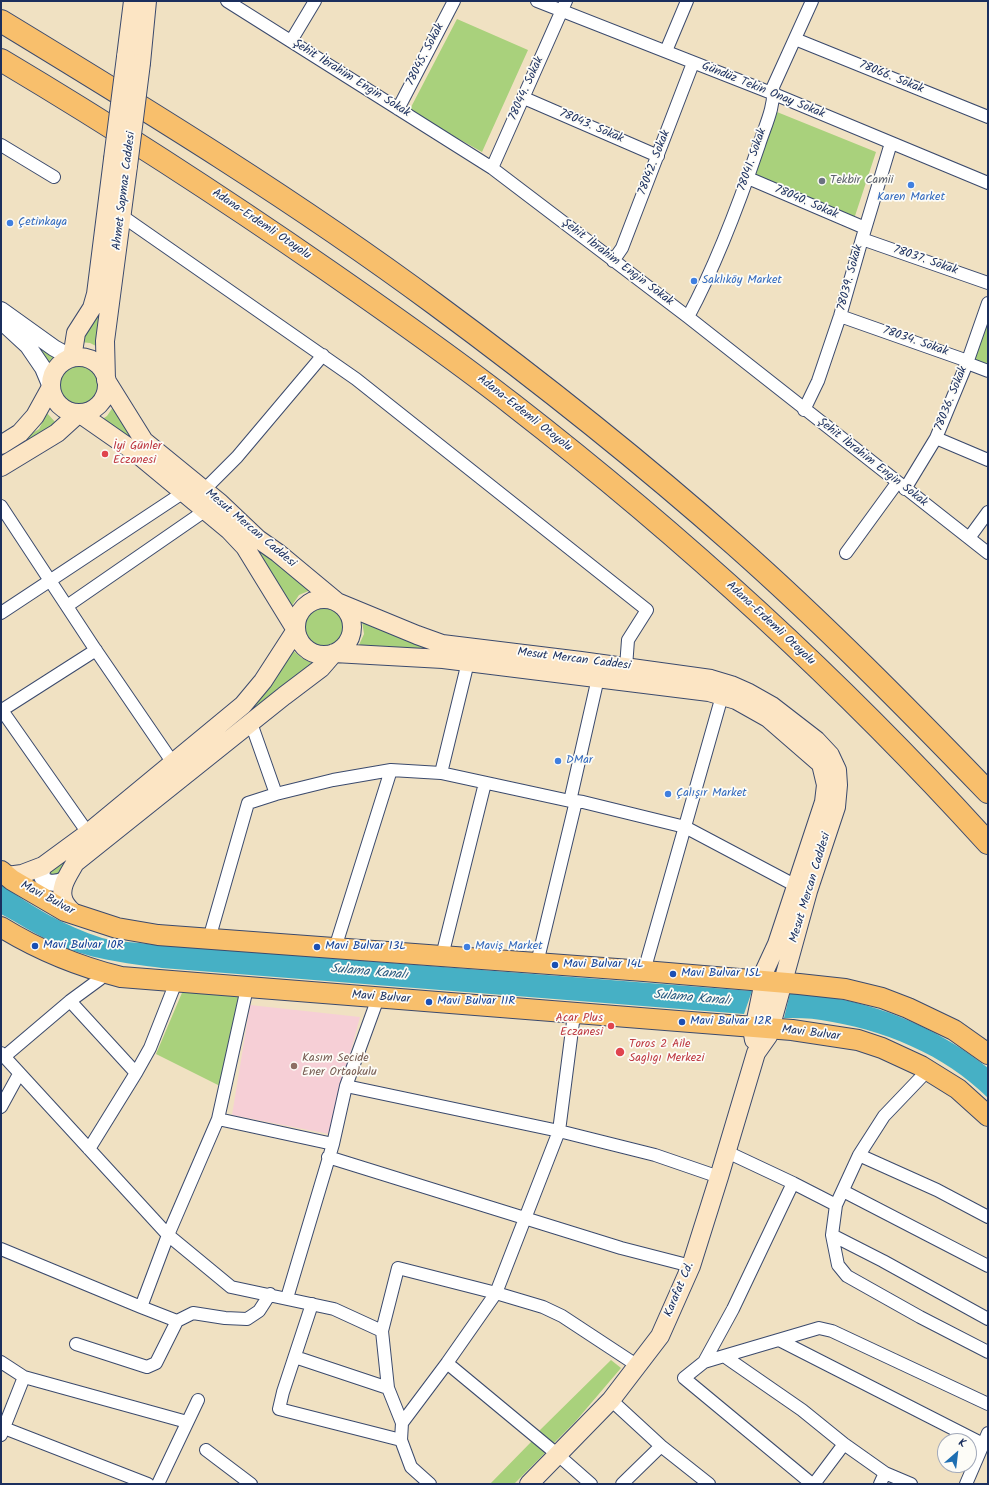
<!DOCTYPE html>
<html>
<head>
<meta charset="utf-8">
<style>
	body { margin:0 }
	#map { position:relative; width:989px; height:1485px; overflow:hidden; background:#f0e1c2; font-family:Kalam,sans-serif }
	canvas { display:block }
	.frame { position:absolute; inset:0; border:2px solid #1b2f5e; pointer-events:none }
	.north { position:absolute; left:937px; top:1433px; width:40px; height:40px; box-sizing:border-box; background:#fdfcf7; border:1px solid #a3aaba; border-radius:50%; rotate:28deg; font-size:11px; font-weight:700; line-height:16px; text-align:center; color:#1b2f5e }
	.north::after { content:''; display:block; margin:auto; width:14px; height:18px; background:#1f6fb2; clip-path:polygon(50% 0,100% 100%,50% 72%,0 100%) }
</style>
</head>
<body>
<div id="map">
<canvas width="989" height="1485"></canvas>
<div class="frame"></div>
<div class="north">K</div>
</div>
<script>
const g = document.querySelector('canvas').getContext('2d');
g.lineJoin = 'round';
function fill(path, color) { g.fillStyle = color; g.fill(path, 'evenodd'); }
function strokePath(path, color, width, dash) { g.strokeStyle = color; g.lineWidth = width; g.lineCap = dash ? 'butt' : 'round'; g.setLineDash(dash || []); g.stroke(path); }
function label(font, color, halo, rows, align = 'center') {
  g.font = font + ' Kalam,sans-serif'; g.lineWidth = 3.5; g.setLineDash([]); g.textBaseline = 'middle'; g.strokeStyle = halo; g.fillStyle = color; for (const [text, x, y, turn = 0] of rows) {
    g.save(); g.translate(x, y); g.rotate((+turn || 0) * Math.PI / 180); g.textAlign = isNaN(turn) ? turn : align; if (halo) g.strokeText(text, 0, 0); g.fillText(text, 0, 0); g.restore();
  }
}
const built = new Path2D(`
	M 250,1005 L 360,1017 L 329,1134 L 232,1115 Z`);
const green = new Path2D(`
	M 457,19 L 528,50 L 482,152 L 409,111 Z
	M 777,112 L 876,152 L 854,219 L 752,181 Z
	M 103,297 L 98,347 L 90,343 L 80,342 Z
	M 988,307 L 988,364 L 970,358 Z
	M 32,339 L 57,355 L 50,369 Z
	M59 385a20 20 0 1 1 40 0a20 20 0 1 1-40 0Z
	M 113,407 L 313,589 L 299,595 L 289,610 L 249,541 L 98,422 L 107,416 Z
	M 47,413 L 56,423 L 1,458 L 1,453 L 39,429 Z
	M303 626a22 22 0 1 1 44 0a22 22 0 1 1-44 0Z
	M 362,621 L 618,670 L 358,647 L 364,634 Z
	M 290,648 L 302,658 L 316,665 L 61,869 L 56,878 L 51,880 L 46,869 L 205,746 Z
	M 184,988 L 241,994 L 222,1087 L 156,1054 Z
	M 611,1360 L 621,1368 L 575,1422 L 554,1443 L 539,1431 Z
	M 532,1441 L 545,1453 L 514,1484 L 490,1484 Z`);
const water = new Path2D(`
	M 1,884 C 32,907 65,926 102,938 C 116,942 133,942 148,944 L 752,991 L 744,1014 L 162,968 C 125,963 87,959 52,942 C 35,934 18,923 1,914 Z
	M 790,993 C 806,995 823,996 839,999 C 892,1009 946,1034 988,1068 L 988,1098 C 944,1054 882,1029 821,1020 C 809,1018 796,1018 784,1018 Z`);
const minor = new Path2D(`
	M 227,1 L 492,168 L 688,317 L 988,553
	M 537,1 L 774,94 L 988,183
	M 795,39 L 988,117
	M 291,41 L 315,1
	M 666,51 L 687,1
	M 524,98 L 658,156
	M 398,109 L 454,1
	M 1,145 L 54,177
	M 492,168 L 566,1
	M 748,178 L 865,228
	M 122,216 L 356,379 L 647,610 L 628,640 L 626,667 L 627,675
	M 862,239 L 988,283
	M 613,261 L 622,248 L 693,63
	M 840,316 L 962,359 L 967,363 L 988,371
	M 688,317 C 717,263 739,204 759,145 C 765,126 775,107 773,87 L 812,1
	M 804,410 L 818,381 L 840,316 L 862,239 L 891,143
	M 936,438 L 988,460
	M 905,489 L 936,438 L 967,363 L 988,303
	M 204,490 L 237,457 L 323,355
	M 1,506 L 93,646 L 173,763
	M 969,538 L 988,512
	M 846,553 L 897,483
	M 67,606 L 206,510
	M 1,613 L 184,492
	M 1,709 L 88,833
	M 2,710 L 96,650
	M 251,723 L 276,794
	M 441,773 L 468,662
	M 570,801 L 598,678
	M 209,939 L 248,803 L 276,794 L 333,780 L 391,770 L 441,773 L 570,801 L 576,801 L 583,802 L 685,827 L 802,889
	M 335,948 L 391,770
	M 442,956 L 485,783
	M 537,963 L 576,801
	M 644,971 L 722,696
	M 70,1001 L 136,1073
	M 1,1053 L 168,1235 L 231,1287 L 334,1309 L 382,1331
	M 4,1057 L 70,1001 L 100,979
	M 346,1086 L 559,1131 L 655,1155 L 719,1177
	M 1,1107 L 19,1074
	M 218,1119 L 333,1144
	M 89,1149 L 136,1073 L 150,1048 L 176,982
	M 727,1152 L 793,1183 L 836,1205 L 832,1235 L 883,1261 L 988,1319
	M 859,1155 L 937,1190 L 988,1217
	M 328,1157 L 621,1248 L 691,1266
	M 793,1183 L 733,1309 L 704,1362 L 684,1378 L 812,1484
	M 843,1191 L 988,1266
	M 836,1205 L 859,1155 L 884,1116 L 928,1070
	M 832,1235 L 838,1265 L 847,1276 L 920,1317 L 988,1352
	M 1,1249 L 141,1307 L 177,1321
	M 287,1298 L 333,1144 L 346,1086 L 378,998
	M 312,1304 L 283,1392 L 279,1409 L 401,1440
	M 141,1307 L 168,1235 L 218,1119 L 247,988
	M 779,1340 L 983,1444
	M 76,1344 L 147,1367 L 156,1363 L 177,1321 L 193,1313 L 225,1318 L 247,1319 L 259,1311 L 270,1294
	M 724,1356 L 819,1328 L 832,1331 L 988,1404
	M 295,1357 L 388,1388
	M 1,1362 L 24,1377 L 187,1422
	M 704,1362 L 724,1356 L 802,1410 L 844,1444 L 885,1473 L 911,1484
	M 447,1363 L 558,1455 L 591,1484
	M 611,1400 L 661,1446 L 709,1484
	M 402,1423 L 447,1363 L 496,1293 L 559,1131 L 573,1022 L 579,1014
	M 4,1428 L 148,1484
	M 1,1435 L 24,1377
	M 206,1450 L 251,1484
	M 158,1484 L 198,1400
	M 430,1484 L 411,1467 L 401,1440 L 402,1423 L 388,1388 L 382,1331 L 398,1268 L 496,1293 L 543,1307 L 562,1316 L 638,1366
	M 622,1484 L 661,1446
	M 814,1484 L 844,1444
	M 880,1484 L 885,1473
	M 966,1484 L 988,1433`);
const tertiary = new Path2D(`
	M 1,310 L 54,348 L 72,358
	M 1,321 L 28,346 L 43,368 L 51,387
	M 43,866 C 37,884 52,885 65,880`);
const secondary = new Path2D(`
	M 126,57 L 133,1
	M 141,63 L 147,1
	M 128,166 L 105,341 L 106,380 L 144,441 L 220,503 L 258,539 L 278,553 L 337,602 L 417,635 L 442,644 L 581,661 L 711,679 L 731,685 L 749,693 L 772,706 L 816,740 L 830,755 L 837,770 L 838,785 L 836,807 L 808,891 L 768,1036 L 756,1053 L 719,1177 L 691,1266 L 660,1336 L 611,1400 L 529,1484
	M51 385a28 28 0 1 1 56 0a28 28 0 1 1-56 0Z
	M 72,358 L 76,333 L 92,308 L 96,294 L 113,159
	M 79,413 L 135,452 L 229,530 L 245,547 L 296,630
	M 1,445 L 20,433 L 35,416 L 51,387
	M 1,467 L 57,433 L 79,413
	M296 627a28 28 0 1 1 56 0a28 28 0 1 1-56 0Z
	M 334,653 L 443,659 L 709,692 L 736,700 L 768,718 L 821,764 L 826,785 L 824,802 L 777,944 L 764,972 L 763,986 L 753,1034 L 754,1040
	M 7,876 L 22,874 L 43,866 L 88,833 L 243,705 L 263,681 L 296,630
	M 74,914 C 71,910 66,906 64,901 C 58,888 69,874 75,863 L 284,696 L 321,668 L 334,653`);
const primary = new Path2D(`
	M 1,871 L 12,880 L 65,911 L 117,928 L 158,935 L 644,971 L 799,984 L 845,989 L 882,998 L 908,1008 L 954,1030 L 988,1054
	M 1,927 C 40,951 77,966 121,977 L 792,1030 L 858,1040 L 882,1048 L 921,1066 L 958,1089 L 988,1116`);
const motorway = new Path2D(`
	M 1,21 C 149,111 296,201 435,304 C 538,380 639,460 735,545 C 823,623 906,707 988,792
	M 1,60 C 112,126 220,196 327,270 C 389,313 452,357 512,404 C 682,536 843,683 988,843`);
const secondaryBridge = new Path2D(`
	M 113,159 L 126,57
	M 128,166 L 141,63`);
const markers = [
	[822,181,4,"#6b7280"],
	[911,185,4,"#3f7fe0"],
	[10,223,4,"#3f7fe0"],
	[694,281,4,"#3f7fe0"],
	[105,454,4,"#e0444e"],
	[558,761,4,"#3f7fe0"],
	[668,794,4,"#3f7fe0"],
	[35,946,4,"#1a4fb4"],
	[317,947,4,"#1a4fb4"],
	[467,947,4,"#3f7fe0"],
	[555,965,4,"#1a4fb4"],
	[673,974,4,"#1a4fb4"],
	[429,1002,4,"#1a4fb4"],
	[682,1022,4,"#1a4fb4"],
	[611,1026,4,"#e0444e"],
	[620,1052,5,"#e0444e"],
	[294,1066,4,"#8d6e63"]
];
const streetNames = [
	["78045. Sokak",426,55,-63],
	["78066. Sokak",891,78,22],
	["Şehit İbrahim Engin Sokak",351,79,32],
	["78044. Sokak",527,89,-66],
	["Gündüz Tekin Onay Sokak",763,91,22],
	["78043. Sokak",591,127,23],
	["78041. Sokak",753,160,-71],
	["78042. Sokak",655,163,-69],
	["Ahmet Sapmaz Caddesi",125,191,-83],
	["78040. Sokak",806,203,23],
	["Adana-Erdemli Otoyolu",261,225,34],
	["78037. Sokak",925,261,19],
	["Şehit İbrahim Engin Sokak",617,263,37],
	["78039. Sokak",851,278,-75],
	["78034. Sokak",915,342,19],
	["78036. Sokak",952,399,-68],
	["Adana-Erdemli Otoyolu",524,414,38],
	["Şehit İbrahim Engin Sokak",872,463,38],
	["Mesut Mercan Caddesi",250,529,40],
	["Adana-Erdemli Otoyolu",770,624,43],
	["Mesut Mercan Caddesi",574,660,7],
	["Mesut Mercan Caddesi",811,888,-73],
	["Mavi Bulvar",47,899,28],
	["Mavi Bulvar",381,998,4],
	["Mavi Bulvar",811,1034,7],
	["Karafat Cd.",680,1290,-67]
];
const worshipNames = [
	["Tekbir Camii",830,181]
];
const shopNames = [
	["Karen Market",911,198,"center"],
	["Çetinkaya",18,223],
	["Saklıköy Market",702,281],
	["DMar",566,761],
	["Çalışır Market",676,794],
	["Maviş Market",475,947]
];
const healthNames = [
	["İyi Günler",113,447],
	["Eczanesi",113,461],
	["Acar Plus",603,1019,"right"],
	["Eczanesi",603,1033,"right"],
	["Toros 2 Aile",629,1045],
	["Saglıgı Merkezi",629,1059]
];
const transitNames = [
	["Mavi Bulvar 10R",43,946],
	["Mavi Bulvar 13L",325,947],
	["Mavi Bulvar 14L",563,965],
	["Mavi Bulvar 15L",681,974],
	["Mavi Bulvar 11R",437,1002],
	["Mavi Bulvar 12R",690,1022]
];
const educationNames = [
	["Kasım Secide",302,1059],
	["Ener Ortaokulu",302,1073]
];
const waterNames = [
	["Sulama Kanalı",369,973,5],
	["Sulama Kanalı",692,999,5]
];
fill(built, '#f6cfd6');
fill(green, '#a9d17c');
fill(water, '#46b0c5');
strokePath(minor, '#3b4a6d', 14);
strokePath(tertiary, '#3b4a6d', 18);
strokePath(secondary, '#3b4a6d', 20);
strokePath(primary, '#3b4a6d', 22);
strokePath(motorway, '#3b4a6d', 24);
strokePath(minor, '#fff', 12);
strokePath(tertiary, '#fff', 16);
strokePath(secondary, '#fce5c4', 18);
strokePath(primary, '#f8bf6c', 20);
strokePath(motorway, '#f8bf6c', 22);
strokePath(secondaryBridge, '#3b4a6d', 20, []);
strokePath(secondaryBridge, '#fce5c4', 18);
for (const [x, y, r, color] of markers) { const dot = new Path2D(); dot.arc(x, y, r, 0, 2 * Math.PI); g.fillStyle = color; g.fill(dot); strokePath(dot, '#fdfcf7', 1.5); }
label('12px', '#1b2f5e', '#fdfcf7', streetNames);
label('12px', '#5b616d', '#fdfcf7', worshipNames, 'left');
label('12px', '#366cbe', '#fdfcf7', shopNames, 'left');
label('12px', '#be3a42', '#fdfcf7', healthNames, 'left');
label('12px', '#164399', '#fdfcf7', transitNames, 'left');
label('12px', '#785e54', '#fdfcf7', educationNames, 'left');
label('italic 13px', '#2a5c82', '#fdfcf7', waterNames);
</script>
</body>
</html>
